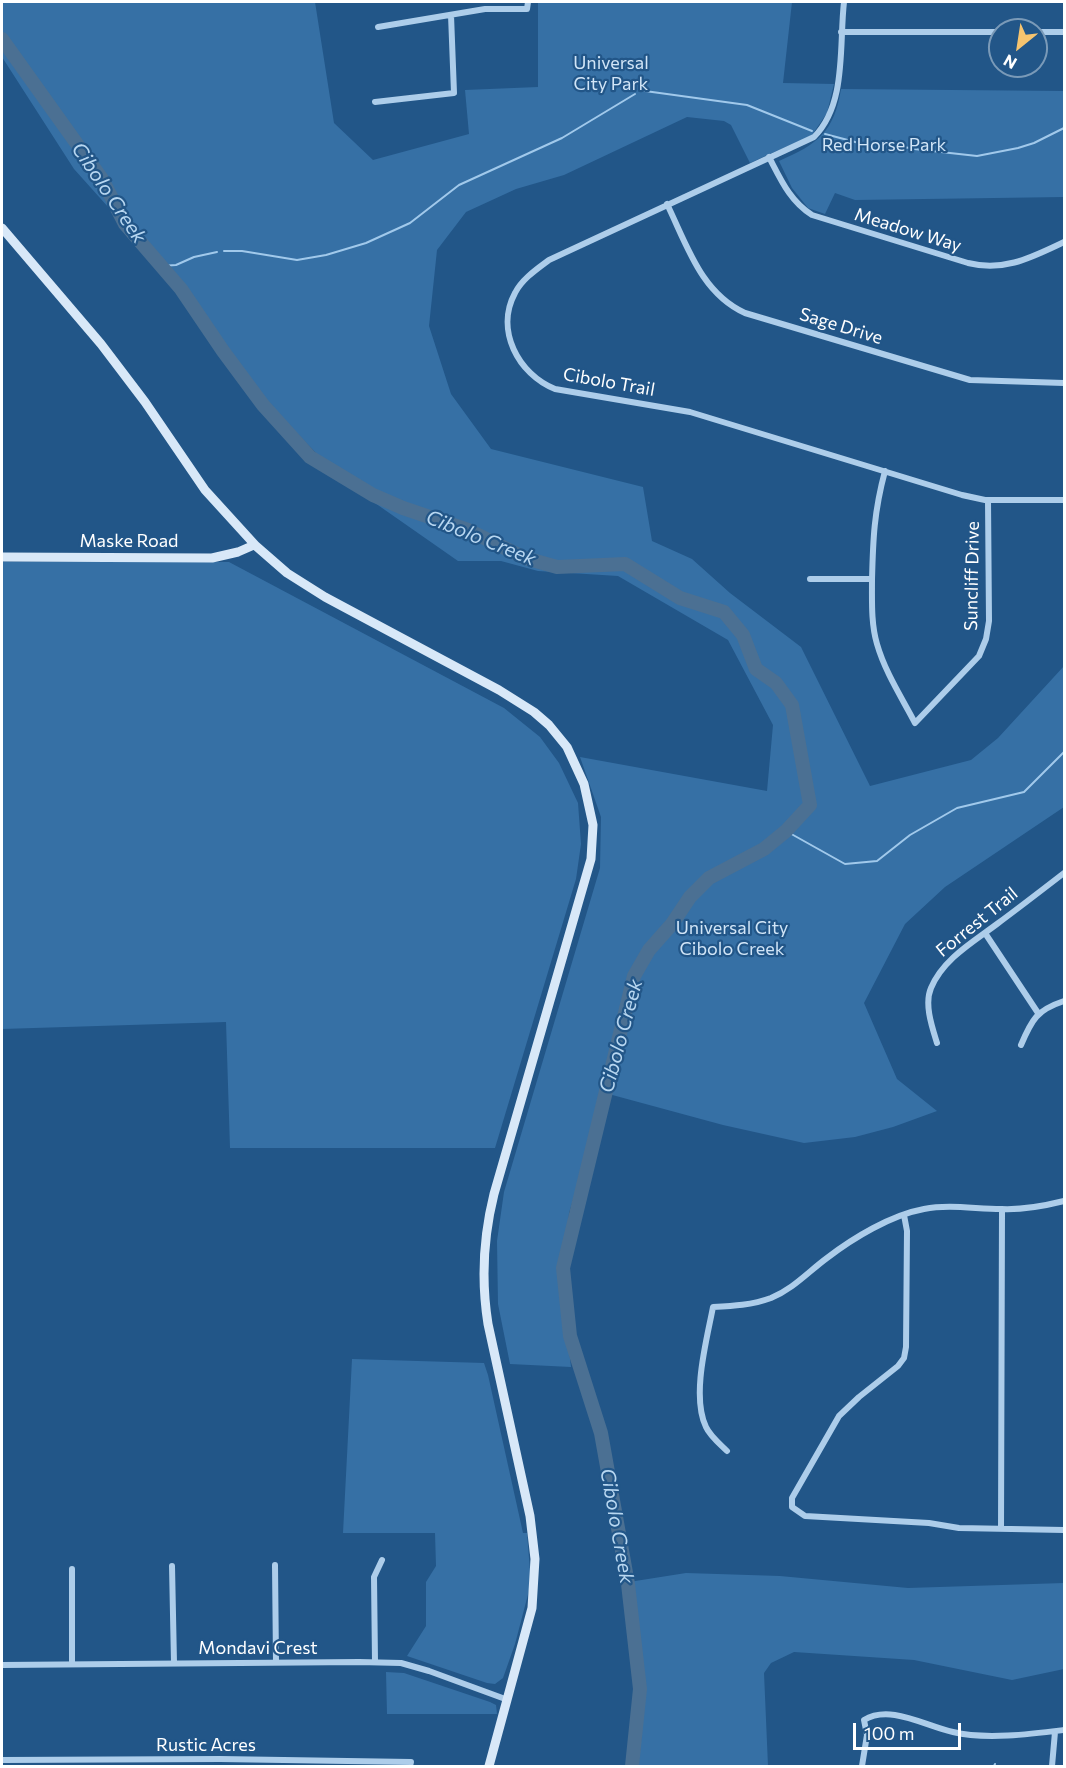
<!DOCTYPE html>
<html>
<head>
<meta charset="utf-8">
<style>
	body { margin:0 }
	#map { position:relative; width:1066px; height:1768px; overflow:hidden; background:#225688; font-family:Commissioner,sans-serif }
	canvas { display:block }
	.frame { position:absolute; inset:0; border:3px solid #fff; pointer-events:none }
	.north { position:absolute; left:988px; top:18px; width:60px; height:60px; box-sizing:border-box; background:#225688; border:2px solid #7a9ab8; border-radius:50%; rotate:210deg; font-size:16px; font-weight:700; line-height:24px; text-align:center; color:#fff }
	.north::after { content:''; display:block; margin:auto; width:21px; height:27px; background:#f6c46f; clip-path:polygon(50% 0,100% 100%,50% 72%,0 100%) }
	.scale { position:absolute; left:853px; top:1723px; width:108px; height:27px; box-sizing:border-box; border:3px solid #fff; border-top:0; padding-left:8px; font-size:18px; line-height:21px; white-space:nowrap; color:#fff; -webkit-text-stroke:4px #225688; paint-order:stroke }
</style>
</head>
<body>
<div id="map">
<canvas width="1066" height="1768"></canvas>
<div class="frame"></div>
<div class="north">N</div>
<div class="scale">100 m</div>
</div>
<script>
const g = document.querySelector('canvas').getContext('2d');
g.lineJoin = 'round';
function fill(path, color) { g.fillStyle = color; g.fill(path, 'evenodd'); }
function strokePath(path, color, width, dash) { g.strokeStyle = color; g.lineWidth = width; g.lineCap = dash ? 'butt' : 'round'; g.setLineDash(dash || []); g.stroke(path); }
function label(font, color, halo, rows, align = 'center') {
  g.font = font + ' Commissioner,sans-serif'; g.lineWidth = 4.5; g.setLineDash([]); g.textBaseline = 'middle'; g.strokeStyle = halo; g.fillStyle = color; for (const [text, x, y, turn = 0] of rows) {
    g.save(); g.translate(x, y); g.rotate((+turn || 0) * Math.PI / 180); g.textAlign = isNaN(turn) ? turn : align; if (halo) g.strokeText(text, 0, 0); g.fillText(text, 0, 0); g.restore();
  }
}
const green = new Path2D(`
	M 2,2 L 315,2 L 334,123 L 373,160 L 469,134 L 465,90 L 538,87 L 538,2 L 792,2 L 783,83 L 834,84 L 827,113 L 812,135 L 750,163 L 731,125 L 724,121 L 687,117 L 564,175 L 516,189 L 466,212 L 437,250 L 429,326 L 451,394 L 491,449 L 643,487 L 652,541 L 692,559 L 730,593 L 801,647 L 870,786 L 971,760 L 998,738 L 1064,666 L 1064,807 L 945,887 L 905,924 L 864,1003 L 897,1079 L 937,1111 L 893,1127 L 855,1137 L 804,1143 L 723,1125 L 605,1093 L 569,1213 L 563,1299 L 571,1367 L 510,1364 L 498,1304 L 497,1241 L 504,1192 L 600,868 L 601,817 L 580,757 L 767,791 L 773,725 L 728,640 L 618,576 L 538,571 L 501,561 L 458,561 L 342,480 L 214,347 L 161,266 L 74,169 L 2,57 Z
	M 841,89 L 1064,91 L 1064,197 L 855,200 L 835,193 L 825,214 L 808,208 L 792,188 L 779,161 C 818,144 834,132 841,89 Z
	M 2,562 L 229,562 L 504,708 L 540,737 L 559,763 L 578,803 L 581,844 L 576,879 L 495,1148 L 230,1148 L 226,1022 L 2,1029 Z
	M 352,1359 L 484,1363 L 488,1375 L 523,1533 L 527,1533 L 531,1583 L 515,1644 L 503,1678 L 495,1684 L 487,1683 L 407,1656 L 426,1626 L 426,1582 L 436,1566 L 435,1533 L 343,1533 Z
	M 686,1573 L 780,1576 L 908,1588 L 1064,1583 L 1064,1669 L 1012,1680 L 914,1660 L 794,1652 L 771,1663 L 764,1673 L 768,1766 L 638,1766 C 647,1706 644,1641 629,1582 Z
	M 386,1672 L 404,1673 L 490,1702 L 496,1705 L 497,1714 L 387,1714 Z`);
const stream = new Path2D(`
	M 645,91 L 747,105 L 812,131
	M 825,134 L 859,143 L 885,143 L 914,149 L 977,156 L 1018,148 L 1034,143 L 1064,128
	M 224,251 L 242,251 L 297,260 L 326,255 L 366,243 L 410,223 L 459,185 L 562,138 L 635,94
	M 161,266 L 176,265 L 194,257 L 217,252
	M 786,831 L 845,864 L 877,861 L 910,835 L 957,808 L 1024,792 L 1064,752
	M 994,1766 L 995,1764`);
const river = new Path2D(`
	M 2,39 L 102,179 L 125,224 L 181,289 L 223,351 L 263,405 L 310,457 L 373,495 L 403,508 L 468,530 L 525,558 L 557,567 L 625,564 L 680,598 L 724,612 L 743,635 L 756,669 L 776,683 L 792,705 L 810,805 L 786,831 L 764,849 L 709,878 L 690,897 L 672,924 L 649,950 L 634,976 L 563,1268 L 570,1336 L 601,1433 L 628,1584 L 640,1689 L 632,1766`);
const street = new Path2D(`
	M 844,2 C 839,45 847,104 814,137 L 549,260 C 537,269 522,279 515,293 C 495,330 518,374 555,389 L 690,412 L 962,495 L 985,500 L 1064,500
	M 378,27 L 485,9 L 527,9 L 528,2
	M 841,32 L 1000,32
	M 1036,32 L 1064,32
	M 375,102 L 454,93 L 451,15
	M 769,157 C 781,180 790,201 812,215 L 968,263 C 1005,272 1032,257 1064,242
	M 667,204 C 687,245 701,293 745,313 L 970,380 L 1064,383
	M 885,471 C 874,512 873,539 872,580 C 872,601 871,624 877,644 C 885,672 902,698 915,723 L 979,656 L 986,639 L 989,621 L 988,500
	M 810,579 L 872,579
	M 985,933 L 1038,1013
	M 937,1043 C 932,1027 924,1004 931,988 C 943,959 973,942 997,924 C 1020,907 1042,890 1064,873
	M 1021,1045 C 1032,1019 1037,1010 1064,1001
	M 904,1215 L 907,1231 L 906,1347 L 904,1358 L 898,1366 L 859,1397 L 839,1416 L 792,1498 L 792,1507 L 805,1516 L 929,1523 L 959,1528 L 1064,1530
	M 727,1451 C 720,1444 710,1436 706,1427 C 691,1396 707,1339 713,1307 C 733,1306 752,1305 771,1298 C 793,1289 808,1272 827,1258 C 853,1238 891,1215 924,1209 C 949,1204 976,1209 1001,1209 C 1022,1210 1044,1206 1064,1201
	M 1001,1529 L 1002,1209
	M 275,1565 L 276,1662
	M 172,1566 L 174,1663
	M 375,1662 L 374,1577 L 382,1560
	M 72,1664 L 72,1569
	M 2,1665 L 359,1662 L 401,1663 L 429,1671 L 508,1700
	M 2,1760 L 220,1759 L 411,1762 L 410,1766
	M 862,1766 L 867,1735 L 864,1720 C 890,1704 925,1726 953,1732 C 985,1740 1032,1734 1064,1730
	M 1052,1766 L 1055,1732`);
const secondary = new Path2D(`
	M 2,228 L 101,344 L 145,402 L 205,490 L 256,546 L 287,573 L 325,597 L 499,690 L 534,712 L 549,725 L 567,747 L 584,784 L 593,825 L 591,859 L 494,1194 C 483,1238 481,1280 488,1324 L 530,1516 L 535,1559 L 532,1608 L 489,1766
	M 2,557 L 212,558 L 238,552 L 254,545`);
const parkNames = [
	["Universal",611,63],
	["City Park",611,84],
	["Red Horse Park",884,145],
	["Universal City",732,928],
	["Cibolo Creek",732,949]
];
const streetNames = [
	["Meadow Way",908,230,17],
	["Sage Drive",841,326,17],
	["Cibolo Trail",609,382,10],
	["Maske Road",129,541],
	["Suncliff Drive",972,576,-89],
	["Forrest Trail",977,922,-39],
	["Mondavi Crest",258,1648],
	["Rustic Acres",206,1745]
];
const waterNames = [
	["Cibolo Creek",109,193,56],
	["Cibolo Creek",481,538,22],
	["Cibolo Creek",621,1036,-75],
	["Cibolo Creek",617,1526,80]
];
fill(green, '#3670a5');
strokePath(stream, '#a1c9eb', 2);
strokePath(river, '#4b7093', 14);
strokePath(street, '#adcdea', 6);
strokePath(secondary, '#d8e8f8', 9);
label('18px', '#d1e5f7', '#225688', parkNames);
label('18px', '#fff', '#225688', streetNames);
label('italic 20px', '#b8d7f1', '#225688', waterNames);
</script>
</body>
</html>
